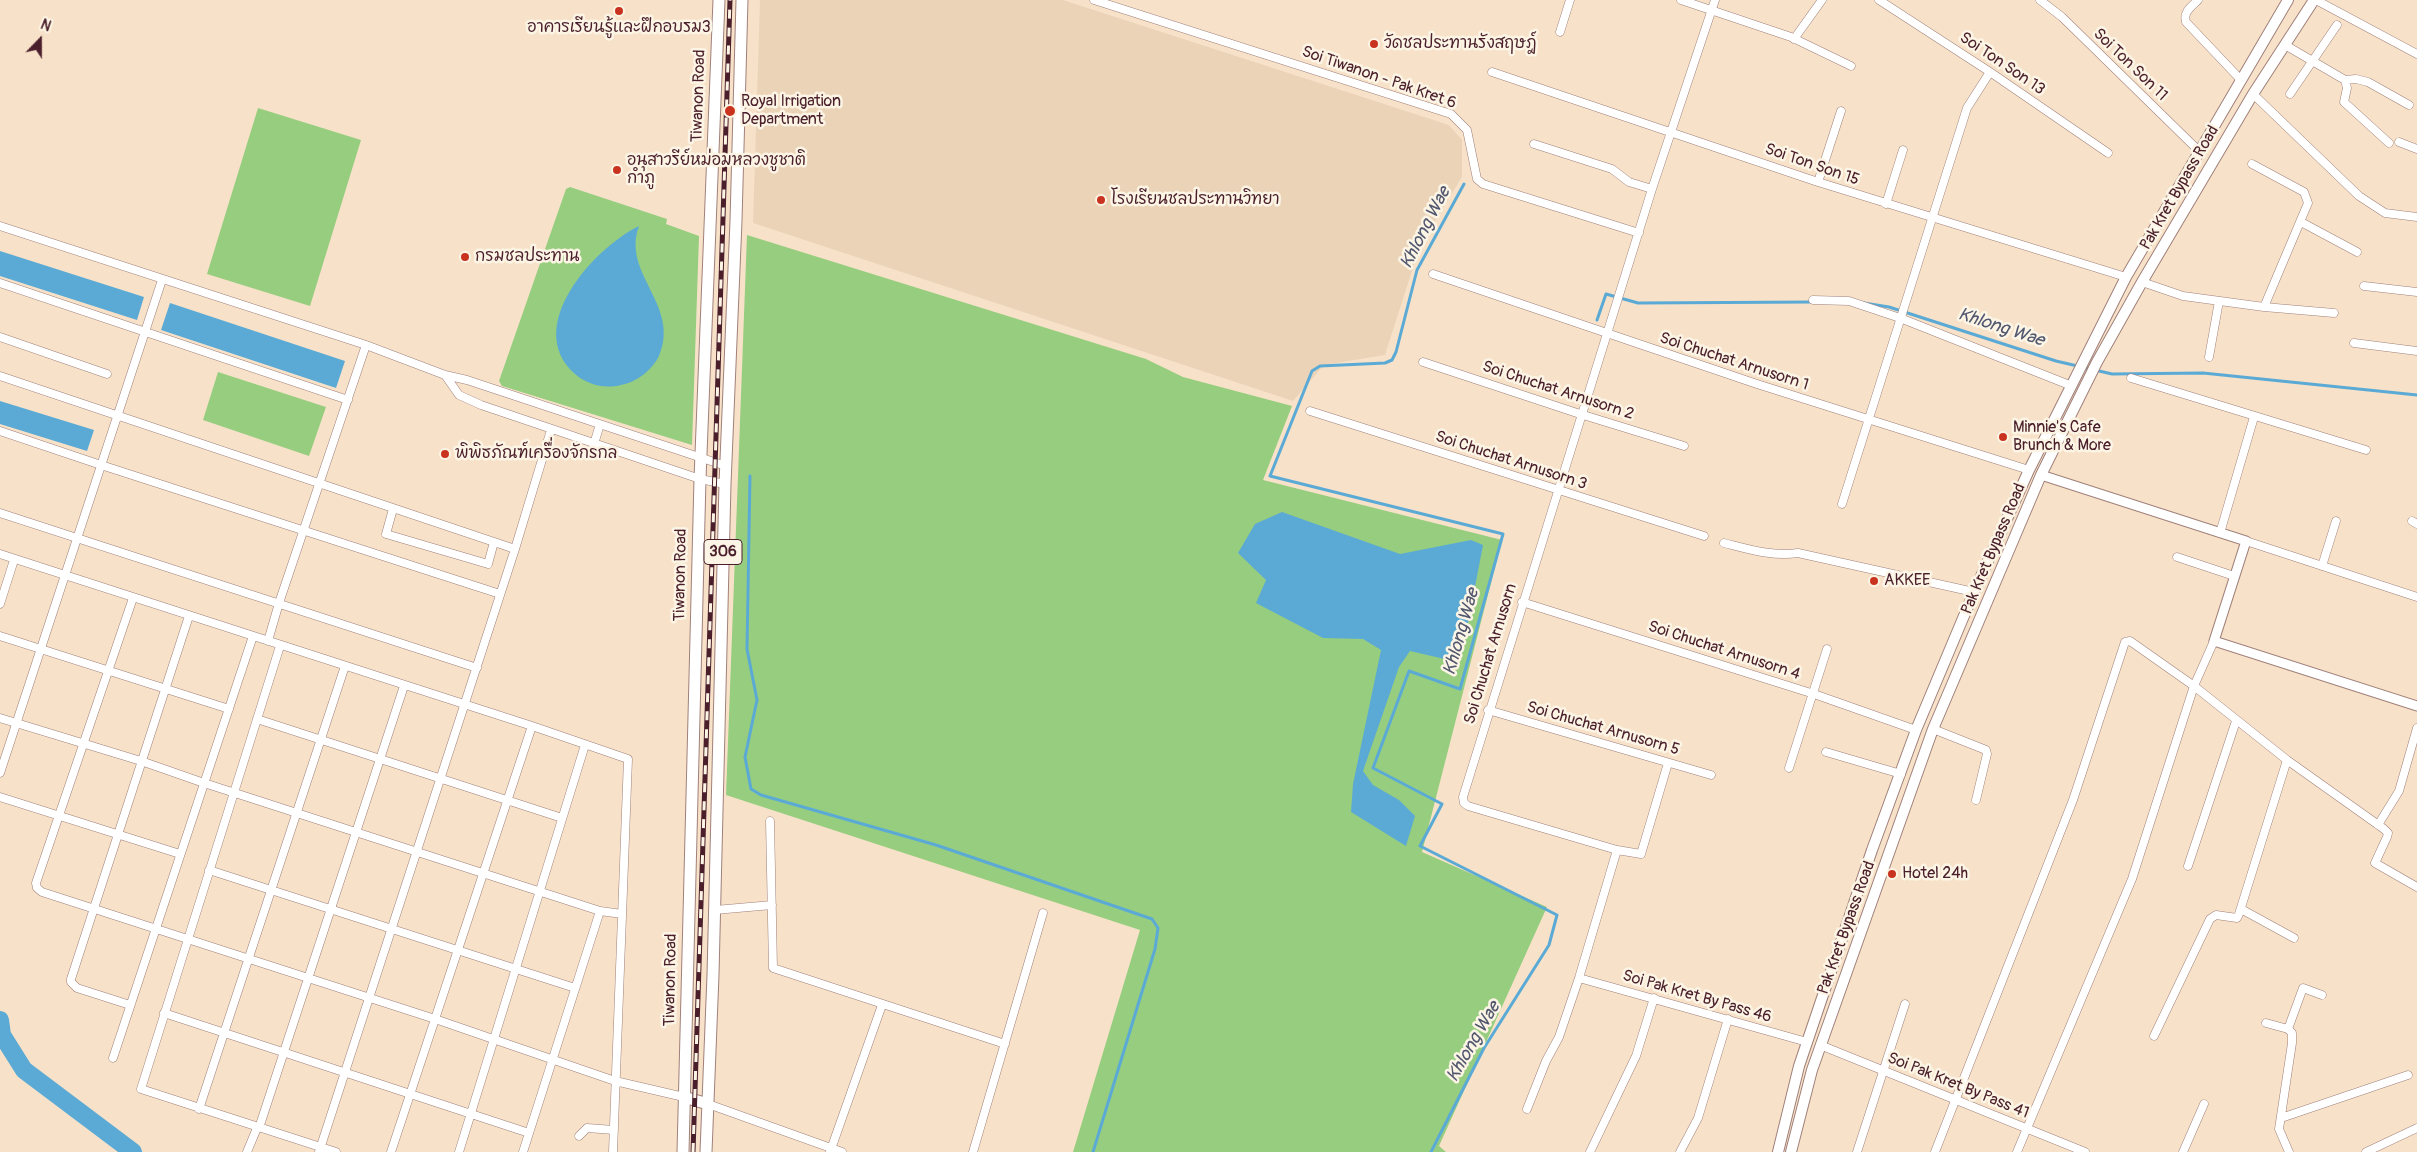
<!DOCTYPE html>
<html>
<head>
<meta charset="utf-8">
<style>
	body { margin:0 }
	#map { position:relative; width:2417px; height:1152px; overflow:hidden; background:#f7e2c9; font-family:Pangolin,sans-serif }
	canvas { display:block }
	.north { position:absolute; left:15px; top:15px; width:50px; height:50px; -webkit-text-stroke:4px #fcf5e5; paint-order:stroke; rotate:22deg; font-size:14px; font-weight:700; line-height:20px; text-align:center; color:#4a1f2b }
	.north::after { content:''; display:block; margin:auto; width:18px; height:22px; background:#4a1f2b; clip-path:polygon(50% 0,100% 100%,50% 72%,0 100%) }
</style>
</head>
<body>
<div id="map">
<canvas width="2417" height="1152"></canvas>
<div class="north">N</div>
</div>
<script>
const g = document.querySelector('canvas').getContext('2d');
g.lineJoin = 'round';
function fill(path, color) { g.fillStyle = color; g.fill(path, 'evenodd'); }
function strokePath(path, color, width, dash) { g.strokeStyle = color; g.lineWidth = width; g.lineCap = dash ? 'butt' : 'round'; g.setLineDash(dash || []); g.stroke(path); }
function label(font, color, halo, rows, align = 'center') {
  g.font = font + ' Pangolin,"Playpen Sans Thai",sans-serif'; g.lineWidth = 5; g.setLineDash([]); g.textBaseline = 'middle'; g.strokeStyle = halo; g.fillStyle = color; for (const [text, x, y, turn = 0] of rows) {
    g.save(); g.translate(x, y); g.rotate((+turn || 0) * Math.PI / 180); g.textAlign = isNaN(turn) ? turn : align; if (halo) g.strokeText(text, 0, 0); g.fillText(text, 0, 0); g.restore();
  }
}
const built = new Path2D(`
	M 760,0 L 1063,0 L 1449,125 L 1462,140 L 1462,177 L 1420,246 L 1385,355 L 1324,365 L 1293,401 L 753,223 Z`);
const green = new Path2D(`
	M 258,108 L 361,140 L 310,306 L 207,274 Z
	M 570,187 L 667,219 L 666,224 L 699,236 L 692,445 L 502,386 L 499,381 L 566,189 Z
	M 747,235 L 1146,359 L 1183,377 L 1292,406 L 1263,480 L 1502,540 L 1422,852 L 1547,907 L 1439,1146 L 1446,1152 L 1073,1152 L 1140,930 L 726,795 Z
	M 218,372 L 326,407 L 309,456 L 203,420 Z`);
const water = new Path2D(`
	M 639,226 C 621,274 681,305 659,356 C 652,370 637,382 621,385 C 604,389 588,385 575,374 C 522,327 594,248 639,226 Z
	M 0,251 L 144,297 L 137,320 L 0,276 Z
	M 170,303 L 345,361 L 336,388 L 161,330 Z
	M 0,401 L 94,430 L 87,451 L 0,424 Z
	M 1282,512 L 1400,554 L 1471,540 L 1483,545 L 1462,654 L 1449,660 L 1410,651 L 1399,667 L 1363,771 L 1373,785 L 1399,800 L 1415,816 L 1406,846 L 1351,812 L 1353,784 L 1381,650 L 1363,639 L 1323,638 L 1256,603 L 1266,580 L 1238,553 L 1255,524 Z`);
const stream = new Path2D(`
	M 1864,303 L 1889,307 L 2056,361 L 2112,374 L 2203,373 L 2417,395
	M 1597,320 L 1606,294 L 1638,303 L 1813,302
	M 750,476 L 747,649 L 757,700 L 745,757 L 751,789 L 761,795 L 936,845 L 1152,919 L 1158,928 L 1155,949 L 1093,1152
	M 1431,1152 L 1484,1048 L 1549,945 L 1557,915 L 1420,846 L 1442,804 L 1373,768 L 1409,671 L 1460,689 L 1503,534 L 1270,476 L 1312,371 L 1320,366 L 1385,363 L 1392,360 L 1396,352 L 1417,270 L 1464,184`);
const river = new Path2D(`
	M 0,1020 L 2,1035 L 24,1070 L 133,1152`);
const minor = new Path2D(`
	M 1094,0 L 1451,114 L 1467,130 L 1477,179 L 1483,184 L 1639,233
	M 1681,0 L 1791,37 L 1851,66
	M 1879,0 L 1990,72 L 2108,153
	M 2040,0 L 2062,17 L 2199,151
	M 2198,0 C 2191,7 2183,12 2186,22 L 2241,80
	M 2316,0 L 2417,54
	M 1560,32 L 1570,0
	M 1794,39 L 1822,0
	M 2285,45 L 2345,80 L 2356,79 L 2368,82 L 2409,105
	M 1492,72 L 1818,182 L 2126,277
	M 2345,80 L 2347,88 L 2344,102 L 2389,143
	M 2253,94 L 2359,196 L 2385,213 L 2417,217
	M 2290,94 L 2337,25
	M 2399,142 L 2417,149
	M 1534,144 L 1612,169 L 1629,182 L 1652,189
	M 1818,182 L 1841,111
	M 1886,204 L 1903,150
	M 2301,222 L 2357,252
	M 0,226 L 366,345 L 445,375 L 467,380 L 726,466
	M 1433,274 L 1757,384 L 2029,470
	M 2142,282 L 2183,296 L 2264,307 L 2308,203 L 2304,192 L 2252,164
	M 0,283 L 348,400
	M 2364,286 L 2417,292
	M 1813,300 L 1849,301 L 1900,318 L 2072,386
	M 2264,307 L 2334,313
	M 0,337 L 107,374
	M 2354,343 L 2417,351
	M 2209,357 L 2219,301
	M 1423,362 L 1580,414 L 1684,446
	M 445,375 L 459,395 L 481,405 L 700,479 L 725,484
	M 0,376 L 515,549
	M 2131,378 L 2366,450
	M 1310,411 L 1704,536
	M 0,431 L 101,465 L 500,594
	M 594,444 L 600,424
	M 1842,504 L 1967,108 L 1990,72
	M 393,509 L 386,534 L 488,564 L 494,542
	M 0,513 L 477,668
	M 2412,521 L 2417,524
	M 2220,533 L 2254,417
	M 2246,541 L 2417,597
	M 1724,543 C 1748,549 1773,557 1798,553 L 1974,592
	M 0,554 L 532,726 L 628,759 L 613,1152
	M 2177,557 L 2234,576
	M 2322,566 L 2336,521
	M 133,598 L 36,883 L 37,888 L 42,892 L 435,1019 L 615,1081 L 684,1097
	M 1522,602 L 1814,694 L 1916,730
	M 0,604 L 14,560
	M 0,636 L 229,709
	M 268,641 L 279,603 L 366,345
	M 280,646 L 141,1089 L 336,1152
	M 1488,710 L 1711,775
	M 0,718 L 141,761 L 204,783 L 600,911 L 622,914
	M 257,719 L 562,818
	M 1933,729 L 1986,750 L 1987,754 L 1976,800
	M 1826,752 L 1901,774
	M 1789,768 L 1827,649
	M 0,773 L 162,280
	M 0,797 L 180,854
	M 770,821 L 773,968 L 1005,1044
	M 2378,825 L 2399,791 L 2417,728
	M 1617,850 L 1641,854 L 1668,763
	M 2188,866 L 2236,721
	M 209,870 L 575,988
	M 2241,909 L 2294,938
	M 715,910 L 772,905
	M 1579,978 L 1807,1042
	M 130,1005 L 77,988 L 71,982 L 71,979 L 189,616
	M 164,1013 L 529,1133
	M 2266,1023 L 2288,1029
	M 2154,1036 L 2210,919 L 2216,915 L 2237,918 L 2239,914 L 2287,760
	M 1820,1045 L 2085,1152
	M 113,1058 L 253,636
	M 708,1104 L 842,1152
	M 199,1109 L 345,666
	M 1527,1109 L 1546,1061 L 1559,1037 L 1579,978 L 1617,850 L 1468,806 L 1464,803 L 1463,797 L 1652,189 L 1715,0
	M 2281,1118 L 2408,1075
	M 259,1128 L 404,686
	M 579,1136 L 587,1128 L 614,1130
	M 247,1152 L 257,1128
	M 319,1152 L 515,549 L 551,430
	M 391,1152 L 532,726
	M 459,1152 L 585,745
	M 523,1152 L 600,911
	M 830,1152 L 882,1005
	M 973,1152 L 1043,913
	M 1590,1152 L 1636,1056 L 1654,998
	M 1680,1152 L 1698,1118 L 1728,1019
	M 1857,1152 L 1905,1004
	M 1935,1152 L 2073,800 L 2125,642 L 2130,641 L 2194,686 L 2287,760 L 2384,829 L 2388,833 L 2387,837 L 2375,863 L 2417,887
	M 2017,1152 L 2132,879 L 2194,686 L 2214,641
	M 2183,1152 L 2204,1104
	M 2289,1152 L 2279,1129 L 2292,1043 L 2292,1033 L 2288,1029 L 2303,988 L 2322,995
	M 2366,1152 L 2417,1128`);
const tertiary = new Path2D(`
	M 2041,475 L 2246,541 L 2214,641 L 2417,706`);
const secondary = new Path2D(`
	M 1778,1152 L 1799,1066 L 1872,850 L 1916,730 L 1974,592 L 2029,470 L 2126,277 L 2288,0
	M 1791,1152 L 1812,1070 L 1933,729 L 2041,475 L 2097,362 L 2142,282 L 2253,94 L 2314,0`);
const primary = new Path2D(`
	M 684,1097 L 708,1104
	M 683,1152 L 700,479 L 719,0
	M 706,1152 L 713,975 L 725,484 L 736,221 L 742,0`);
const rail = new Path2D(`
	M 693,1152 L 730,0`);
const markers = [
	[619,11,5,"#c8321e"],
	[1374,44,5,"#c8321e"],
	[730,111,6,"#c8321e"],
	[617,170,5,"#c8321e"],
	[1101,200,5,"#c8321e"],
	[465,257,5,"#c8321e"],
	[2003,437,5,"#c8321e"],
	[445,454,5,"#c8321e"],
	[1874,581,5,"#c8321e"],
	[1892,874,5,"#c8321e"]
];
const shields = [
	[723,552,38]
];
const shieldNames = [
	["306",723,552]
];
const poiNames = [
	["อาคารเรียนรู้และฝึกอบรม3",619,28,"center"],
	["วัดชลประทานรังสฤษฎ์",1384,44],
	["Royal Irrigation",741,102],
	["Department",741,120],
	["อนุสาวรีย์หม่อมหลวงชูชาติ",627,161],
	["กำภู",627,179],
	["โรงเรียนชลประทานวิทยา",1111,200],
	["กรมชลประทาน",475,257],
	["Minnie's Cafe",2013,428],
	["Brunch & More",2013,446],
	["พิพิธภัณฑ์เครื่องจักรกล",455,454],
	["AKKEE",1884,581],
	["Hotel 24h",1902,874]
];
const streetNames = [
	["Soi Ton Son 13",2002,64,34],
	["Soi Ton Son 11",2130,65,44],
	["Soi Tiwanon - Pak Kret 6",1379,78,19],
	["Tiwanon Road",699,96,-88],
	["Soi Ton Son 15",1812,165,19],
	["Pak Kret Bypass Road",2180,188,-60],
	["Soi Chuchat Arnusorn 1",1734,362,18],
	["Soi Chuchat Arnusorn 2",1558,391,18],
	["Soi Chuchat Arnusorn 3",1511,461,18],
	["Pak Kret Bypass Road",1994,549,-67],
	["Tiwanon Road",681,575,-89],
	["Soi Chuchat Arnusorn 4",1724,651,18],
	["Soi Chuchat Arnusorn",1491,654,-73],
	["Soi Chuchat Arnusorn 5",1603,729,16],
	["Pak Kret Bypass Road",1847,928,-70],
	["Tiwanon Road",671,980,-89],
	["Soi Pak Kret By Pass 46",1697,997,16],
	["Soi Pak Kret By Pass 41",1958,1086,22]
];
const waterNames = [
	["Khlong Wae",1426,228,-63],
	["Khlong Wae",2001,328,18],
	["Khlong Wae",1462,632,-74],
	["Khlong Wae",1474,1042,-60]
];
fill(built, '#ebd3b8');
fill(green, '#97cd7f');
fill(water, '#5baad5');
strokePath(stream, '#5baad5', 3);
strokePath(river, '#5baad5', 18);
strokePath(minor, '#a0807a', 9);
strokePath(tertiary, '#a0807a', 11);
strokePath(secondary, '#a0807a', 12);
strokePath(primary, '#a0807a', 13);
strokePath(minor, '#fff', 8);
strokePath(tertiary, '#fff', 9);
strokePath(secondary, '#fff', 10);
strokePath(primary, '#fff', 11);
strokePath(rail, '#4a1f2b', 5);
strokePath(rail, '#fcf5e5', 3, [9]);
for (const [x, y, r, color] of markers) { const dot = new Path2D(); dot.arc(x, y, r, 0, 2 * Math.PI); g.fillStyle = color; g.fill(dot); strokePath(dot, '#fcf5e5', 2); }
for (const [x, y, w] of shields) { const box = new Path2D(); box.roundRect(x - w / 2, y - 12.5, w, 25, 4); g.fillStyle = '#fcf5e5'; g.fill(box); strokePath(box, '#4a1f2b', 1); }
label('bold 15px', '#4a1f2b', null, shieldNames);
label('16px', '#4a1f2b', '#fcf5e5', poiNames, 'left');
label('16px', '#4a1f2b', '#fcf5e5', streetNames);
label('italic 18px', '#51576f', '#fcf5e5', waterNames);
</script>
</body>
</html>
